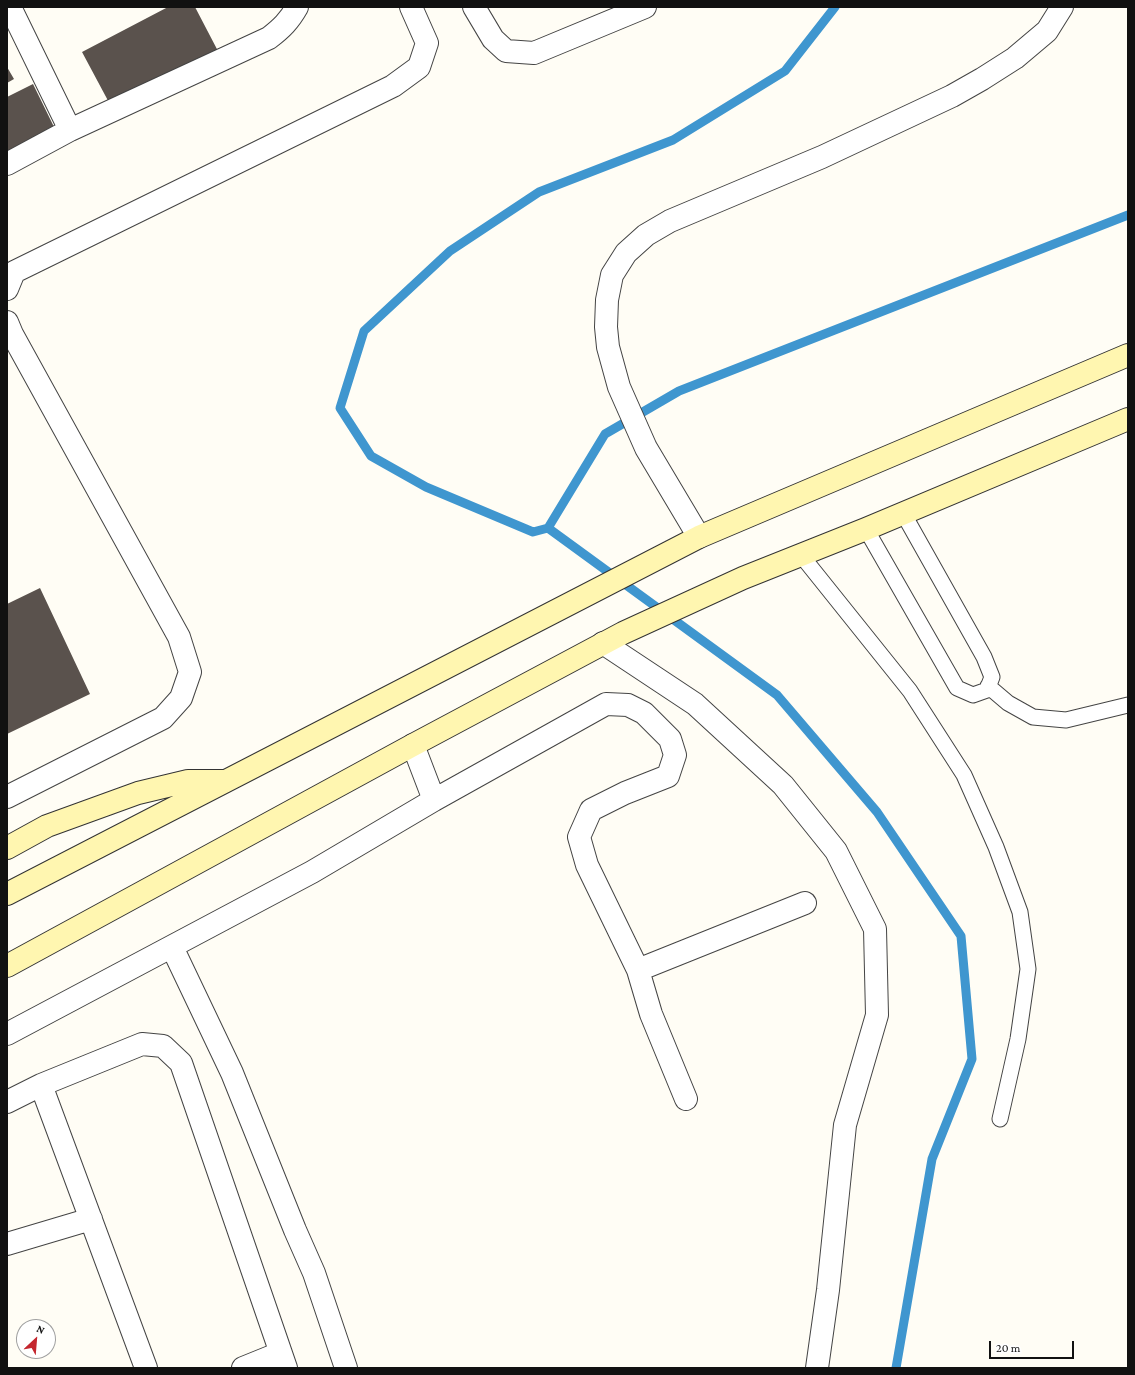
<!DOCTYPE html>
<html>
<head>
<meta charset="utf-8">
<style>
	body { margin:0 }
	#map { position:relative; width:1135px; height:1375px; overflow:hidden; background:#fffdf5; font-family:"Crimson Pro",serif }
	canvas { display:block }
	.frame { position:absolute; inset:0; border:8px solid #111; pointer-events:none }
	.north { position:absolute; left:16px; top:1319px; width:40px; height:40px; box-sizing:border-box; background:#fff; border:1px solid #a0a0a0; border-radius:50%; rotate:26deg; font-size:11px; font-weight:700; line-height:16px; text-align:center; color:#111 }
	.north::after { content:''; display:block; margin:auto; width:14px; height:18px; background:#c4262e; clip-path:polygon(50% 0,100% 100%,50% 72%,0 100%) }
	.scale { position:absolute; left:989px; top:1341px; width:85px; height:18px; box-sizing:border-box; border:2px solid #111; border-top:0; padding-left:5px; font-size:12px; line-height:14px; white-space:nowrap; color:#111; -webkit-text-stroke:3px #fff; paint-order:stroke }
</style>
</head>
<body>
<div id="map">
<canvas width="1135" height="1375"></canvas>
<div class="frame"></div>
<div class="north">N</div>
<div class="scale">20 m</div>
</div>
<script>
const g = document.querySelector('canvas').getContext('2d');
g.lineJoin = 'round';
function strokePath(path, color, width, dash) { g.strokeStyle = color; g.lineWidth = width; g.lineCap = dash ? 'butt' : 'round'; g.setLineDash(dash || []); g.stroke(path); }
function fill(path, color) { g.fillStyle = color; g.fill(path, 'evenodd'); }
const stream = new Path2D(`
	M 835,7 L 785,71 L 673,140 L 539,192 L 450,251 L 364,331 L 340,408 L 371,456 L 426,487 L 533,532 L 548,528 L 777,695 L 877,812 L 961,936 L 972,1059 L 932,1159 L 896,1368
	M 548,528 L 605,434 L 679,391 L 1128,215`);
const building = new Path2D(`
	M 168,7 L 195,7 L 219,53 L 113,110 L 82,52 Z
	M 7,67 L 14,79 L 7,83 Z
	M 33,84 L 55,129 L 7,153 L 7,97 Z
	M 40,588 L 90,694 L 7,734 L 7,604 Z`);
const lane = new Path2D(`
	M 866,529 L 957,688 L 973,695 L 987,690 L 992,677 L 984,657 L 903,513
	M 801,555 L 910,691 L 964,775 L 996,847 L 1020,912 L 1028,969 L 1018,1039 L 1000,1119
	M 988,686 L 1008,703 L 1033,717 L 1066,720 L 1128,705`);
const street = new Path2D(`
	M 10,7 L 70,130
	M 474,7 L 493,39 L 506,51 L 534,53 L 645,7
	M 7,164 L 70,130 L 269,38 C 282,28 289,21 297,7
	M 7,289 L 14,272 L 393,86 L 419,67 L 427,43 L 411,7
	M 7,322 L 12,334 L 179,637 L 190,672 L 181,698 L 163,718 L 7,797
	M 699,537 L 646,448 L 619,387 L 608,347 L 606,327 L 607,300 L 612,275 L 626,253 L 646,235 L 670,221 L 822,157 L 952,96 L 982,79 L 1015,58 L 1047,31 L 1062,7
	M 603,643 L 695,704 L 783,785 L 836,851 L 875,929 L 877,1015 L 845,1125 L 828,1290 L 817,1368
	M 413,745 L 434,800
	M 172,947 L 232,1073 L 295,1230 L 314,1273 L 346,1368
	M 638,970 L 805,903
	M 7,1034 L 312,872 L 434,800 L 606,704 L 628,705 L 644,713 L 670,739 L 675,755 L 668,776 L 625,793 L 591,810 L 579,837 L 587,865 L 638,970 L 651,1014 L 686,1099
	M 41,1085 L 146,1368
	M 7,1102 L 41,1085 L 142,1044 L 163,1046 L 181,1063 L 286,1368
	M 7,1244 L 91,1219
	M 243,1368 L 280,1353`);
const secondary = new Path2D(`
	M 7,848 L 47,826 L 138,793 L 188,781 L 223,781
	M 7,894 L 699,537 L 1128,355
	M 7,966 L 413,745 L 623,633 L 743,578 L 866,529 L 1128,419`);
strokePath(stream, '#3f96cf', 9);
fill(building, '#5a524d');
strokePath(lane, '#444', 17);
strokePath(street, '#444', 24);
strokePath(secondary, '#333', 24);
strokePath(lane, '#fff', 15);
strokePath(street, '#fff', 22);
strokePath(secondary, '#fff6b0', 22);
</script>
</body>
</html>
